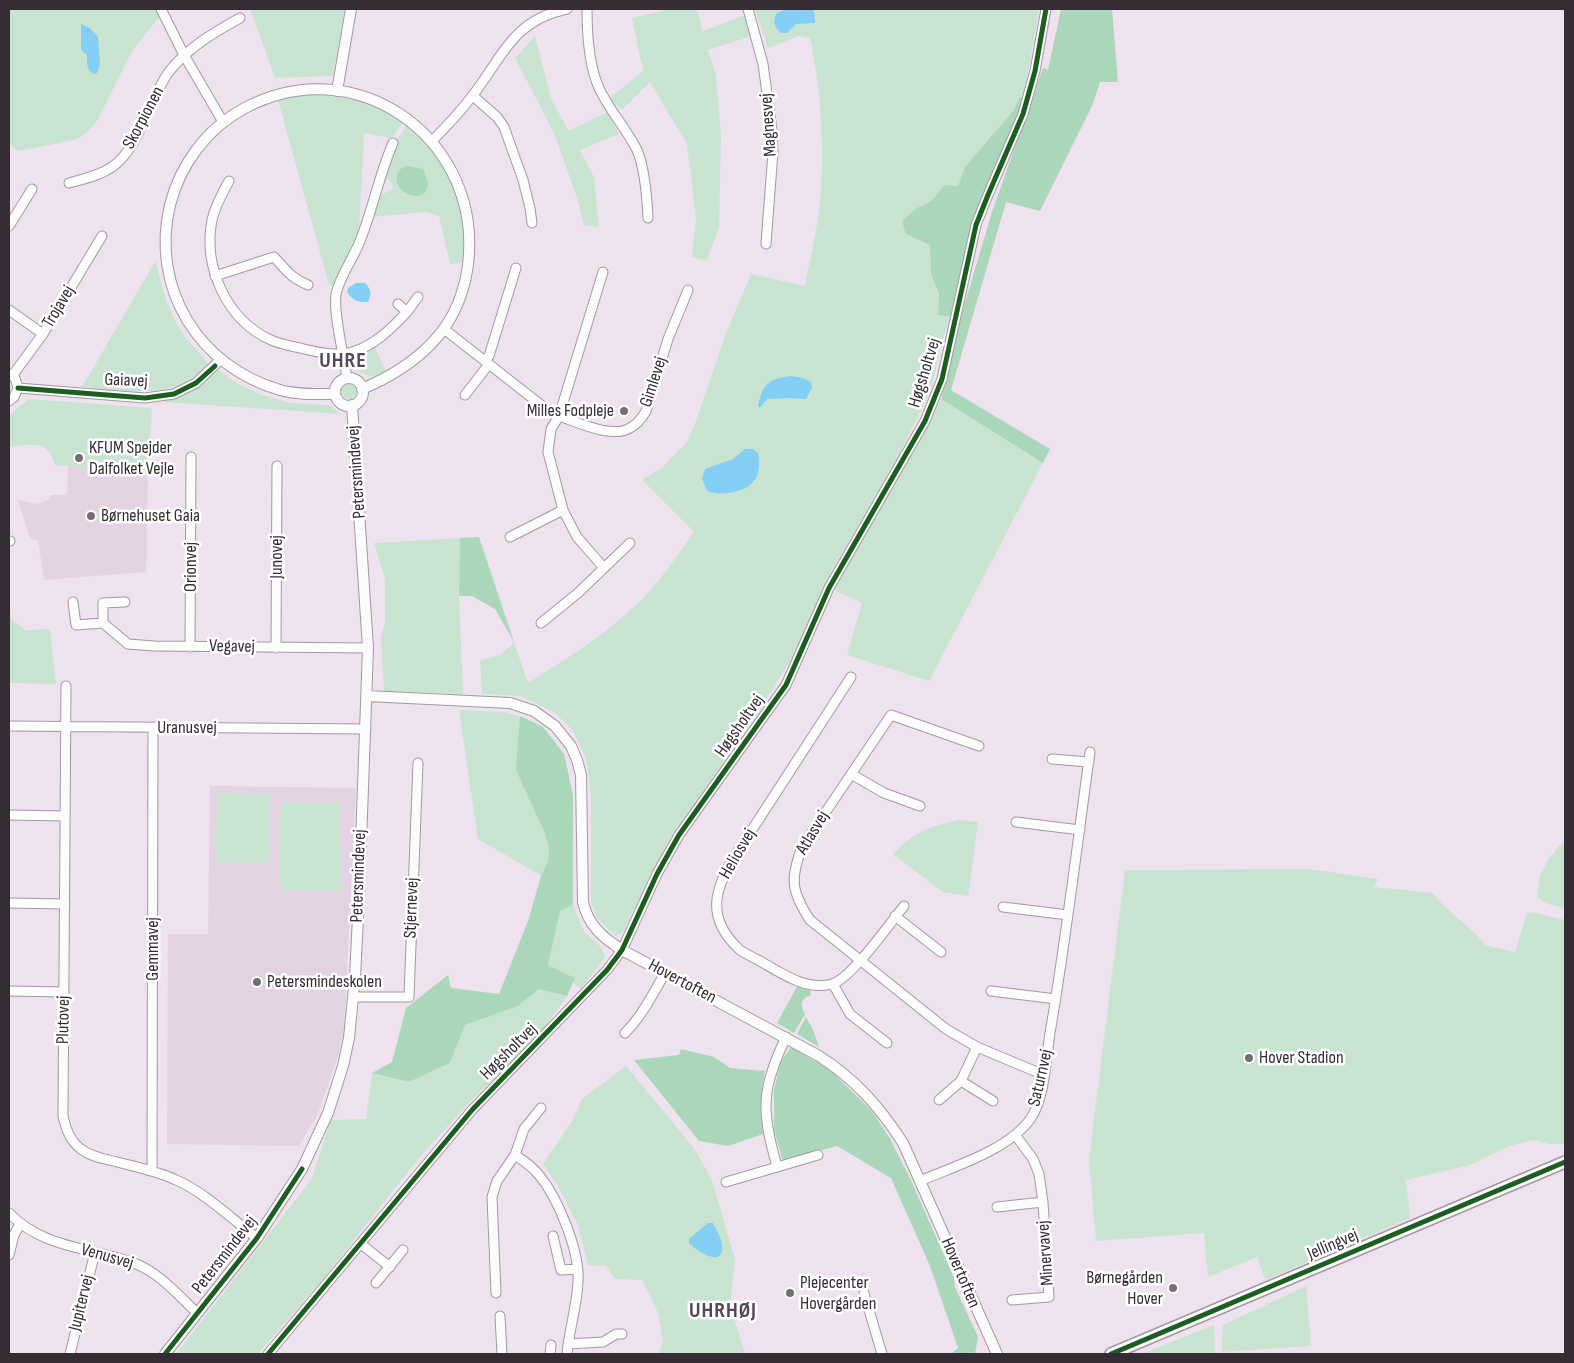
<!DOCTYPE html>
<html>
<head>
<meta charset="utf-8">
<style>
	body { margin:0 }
	#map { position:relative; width:1574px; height:1363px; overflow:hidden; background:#eee2ee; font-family:"Sofia Sans Condensed",sans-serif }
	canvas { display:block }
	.frame { position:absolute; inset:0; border:10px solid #352c35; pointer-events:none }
</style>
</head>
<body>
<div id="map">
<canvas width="1574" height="1363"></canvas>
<div class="frame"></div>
</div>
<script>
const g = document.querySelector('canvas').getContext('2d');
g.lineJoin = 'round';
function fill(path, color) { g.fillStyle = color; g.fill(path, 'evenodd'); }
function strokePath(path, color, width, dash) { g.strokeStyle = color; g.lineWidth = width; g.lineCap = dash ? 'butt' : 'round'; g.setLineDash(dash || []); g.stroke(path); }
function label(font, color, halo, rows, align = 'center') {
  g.font = font + ' "Sofia Sans Condensed",sans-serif'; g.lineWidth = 5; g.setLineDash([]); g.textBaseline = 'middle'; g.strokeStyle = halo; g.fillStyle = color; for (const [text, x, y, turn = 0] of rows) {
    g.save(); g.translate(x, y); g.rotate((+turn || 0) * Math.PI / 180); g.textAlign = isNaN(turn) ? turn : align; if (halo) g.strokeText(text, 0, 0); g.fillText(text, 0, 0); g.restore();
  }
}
const education = new Path2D(`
	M 68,466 L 148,472 L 146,572 L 44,580 L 38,540 L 30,539 L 18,500 L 37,504 L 48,500 L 51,495 L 67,495 Z
	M 210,786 L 356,788 L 344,1030 L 338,1056 L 318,1114 L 299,1146 L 167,1144 L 168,934 L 208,934 Z`);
const green = new Path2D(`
	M 9,9 L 157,9 L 161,15 L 132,51 L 98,119 L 89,131 L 75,140 L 18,151 L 9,144 Z
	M 250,9 L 345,9 L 333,76 L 275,78 Z
	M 670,9 L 697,9 L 703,31 L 745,15 L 749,37 L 708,50 L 716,75 L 721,135 L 719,228 L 707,260 L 692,257 L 696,218 L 687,144 L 650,82 L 622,110 L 610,98 L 643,71 L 632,18 Z
	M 755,9 L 1039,9 L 1024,96 L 1019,98 L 1014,110 L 965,167 L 958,186 L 945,186 L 931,201 L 917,208 L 906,234 L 930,245 L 931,274 L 939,294 L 938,315 L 950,317 L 942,341 L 931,390 L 899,455 L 831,572 L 796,651 L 756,716 L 670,838 L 623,932 L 616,936 L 598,919 L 591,902 L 591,793 L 586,758 L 573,731 L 554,712 L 521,696 L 482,694 L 480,660 L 501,655 L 514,642 L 528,683 C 566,659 604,636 637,604 C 659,583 676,557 694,532 L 642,480 L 663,467 L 687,442 L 696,421 L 726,333 L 751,274 L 805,286 C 809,263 815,241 818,218 C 826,162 822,93 810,38 L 799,36 L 768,48 Z
	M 535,36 L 551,99 L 569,131 L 607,112 L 619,134 L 580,150 L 594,177 L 599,227 L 584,225 L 577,198 L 554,133 L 515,58 Z
	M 305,95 C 340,95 374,100 403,122 L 391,138 L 364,133 L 359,231 L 335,286 L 329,285 L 278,100 Z
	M 407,125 L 419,134 L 443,163 L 462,204 L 464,262 L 450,264 L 439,216 L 426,212 L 372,217 L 378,196 L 392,190 L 393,186 L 390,180 L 383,177 L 395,143 Z
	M 156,260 C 161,288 169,313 185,337 C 192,346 202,354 208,364 C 177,402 125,390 82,387 Z
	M 374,346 L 386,371 L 373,377 L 357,371 L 351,355 Z
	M 217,369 L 238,384 L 262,395 L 291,403 L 328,405 L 342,414 L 164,402 C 184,393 201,385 217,369 Z
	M341 391a8 8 0 1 1 16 0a8 8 0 1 1-16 0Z
	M 29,399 L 152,408 L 148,472 L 55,465 C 49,441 33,443 13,447 L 9,445 L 9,415 Z
	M 941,399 L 1043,463 L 929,681 L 847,655 L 862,603 L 834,590 Z
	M 460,538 L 459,596 L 463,694 L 384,691 L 381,638 L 385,621 L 385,579 L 374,543 Z
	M 9,598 L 11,619 L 26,630 L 50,629 L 56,684 L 9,683 Z
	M 459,710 L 504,712 L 520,716 L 543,727 L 564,754 L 573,795 L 552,882 L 478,839 Z
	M 217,793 L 270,794 L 269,863 L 216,862 Z
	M 281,802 L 340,802 L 341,891 L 279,890 Z
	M 959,820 L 978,822 L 968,896 L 943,892 L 893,854 C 916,831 928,827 959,820 Z
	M 1564,841 L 1565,841 L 1565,908 L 1551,905 L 1538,898 C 1535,875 1549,857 1564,841 Z
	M 1310,869 L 1378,879 L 1374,887 L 1433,893 L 1443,905 L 1477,935 L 1485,945 L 1515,952 L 1527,913 L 1532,912 L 1565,920 L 1565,1144 L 1549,1144 L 1534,1140 L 1509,1146 L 1470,1165 L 1406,1180 L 1410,1218 L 1265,1280 L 1257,1257 L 1208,1277 L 1204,1233 L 1096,1241 L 1089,1159 L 1125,870 Z
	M 573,905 L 585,933 L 600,946 L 605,957 L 581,989 L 573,982 L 575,978 L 548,965 L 560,911 Z
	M 539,989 L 567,996 L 542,1031 L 466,1106 L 419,1158 L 323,1279 L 258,1354 L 176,1354 L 311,1180 L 331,1120 L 366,1119 L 372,1073 L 409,1082 L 450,1063 L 465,1025 L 518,1006 Z
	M 626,1066 L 694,1148 L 712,1180 L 735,1259 L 731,1297 L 732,1311 L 745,1354 L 659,1354 L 663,1340 L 658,1313 L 642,1280 L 615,1279 L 606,1266 L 588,1265 L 578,1225 L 559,1188 L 543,1164 L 572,1121 L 582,1099 Z
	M 1306,1286 L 1311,1346 L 1222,1352 L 1223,1325 Z
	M 1214,1325 L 1215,1354 L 1142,1354 Z`);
const forest = new Path2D(`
	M 1061,9 L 1112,9 L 1118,82 L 1100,82 L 1092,106 L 1040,211 L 1006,202 L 951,390 L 1050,449 L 1043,463 L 941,399 L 956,333 L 992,212 L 1043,68 L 1048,70 Z
	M 1024,96 L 1009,137 L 971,227 L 950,317 L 938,315 L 939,294 L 931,274 L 930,245 L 906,234 L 902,221 L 917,208 L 931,201 L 945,185 L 958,186 L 965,167 L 1014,110 L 1019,98 Z
	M 407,166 L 423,169 C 443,210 391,197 397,176 C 398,170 401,168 407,166 Z
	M 479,537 L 514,642 L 495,609 L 472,596 L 459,596 L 460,538 Z
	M 520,716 L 543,727 L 564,754 L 573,795 L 573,905 L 560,911 L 548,965 L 575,978 L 567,996 L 539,989 L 518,1006 L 465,1025 L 450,1063 L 409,1082 L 372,1073 L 392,1062 L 406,1008 L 448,975 L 451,988 L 499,994 L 528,921 L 541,876 L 548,862 L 549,848 L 544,831 L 516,770 Z
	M 798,985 L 810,989 L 811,995 C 800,1000 800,1004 805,1014 L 794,1033 L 777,1023 Z
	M 806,1017 L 814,1032 L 819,1047 L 797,1034 Z
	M 791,1047 L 830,1070 L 871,1110 L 889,1137 L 910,1178 L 954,1278 L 955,1287 L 978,1337 L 975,1354 L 951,1354 L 958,1348 L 930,1266 L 891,1178 L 837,1146 L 783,1161 L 774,1130 L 774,1090 L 781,1061 Z
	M 681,1049 L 714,1057 L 730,1068 L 765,1071 C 760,1092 760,1112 763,1134 L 728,1146 L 699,1141 L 634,1060 L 679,1055 Z`);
const water = new Path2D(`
	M 70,9 L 81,24 L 90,28 L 98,37 L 100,65 L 97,73 L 94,74 C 86,70 87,62 87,55 L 81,50 L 81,24 Z
	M 785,9 L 812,9 L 814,12 L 815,23 L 796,24 L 787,33 L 781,33 C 774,27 773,23 776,14 Z
	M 356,283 L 365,283 C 371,289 372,294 368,302 C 358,302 353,301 347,292 L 348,288 Z
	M 792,376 L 803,378 L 811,382 L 812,388 L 806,399 L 786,398 L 767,399 L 761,407 L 758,407 C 762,384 769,378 792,376 Z
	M 745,449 L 753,449 L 758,453 C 760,462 760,476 752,483 C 743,493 719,496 707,491 L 702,479 L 705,469 L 733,459 Z
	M 708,1223 L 713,1223 C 716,1230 722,1238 722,1246 C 724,1269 696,1251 689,1243 L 689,1239 Z`);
const minor = new Path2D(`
	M 161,9 L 184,55 L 223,122
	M 587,9 C 587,32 589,66 599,88 C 609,110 626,128 637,150 C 645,168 647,198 648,218
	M 748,9 L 763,64 L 772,130 L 773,152 L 766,244
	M 473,96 L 497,117 L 504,127 L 523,180 L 530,208 L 532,223
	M 432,141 C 446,127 461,111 473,95 C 503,56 513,20 567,9
	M 229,181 C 222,194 215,206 212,220 C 203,266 226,320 271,340 C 280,344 290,346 300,348 C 315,352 334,356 349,353 C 373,347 391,329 407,312 L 398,304
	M 69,183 C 83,179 99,176 112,167 C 138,150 149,101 168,73 C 187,48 213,33 240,18
	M 9,226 L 32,189
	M 603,272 L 559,416 C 577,422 612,439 630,428 C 638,424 642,418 646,411 L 668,339 L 688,290
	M 215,276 L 274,257 C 287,271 290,277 308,285
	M 9,310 L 43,334
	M 407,312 L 418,297
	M 444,329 L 545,408 L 559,416 L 551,429 L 548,452 L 563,510 L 577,537 L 604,568 L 630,543
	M 485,361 L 489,356 L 516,268
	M 9,374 L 15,378 L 18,388 L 14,397 L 9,401
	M 12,376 L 43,334 L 102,236
	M 347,378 C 344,356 333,313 336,294 C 340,276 353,259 360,241 C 373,209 379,175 393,143
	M 18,388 L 145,398 L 174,394 L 196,383 L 220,360
	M 465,395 L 489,364
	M 510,537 L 563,510
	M 9,541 L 10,541
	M 73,602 L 76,625 L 103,623 L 128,644 L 154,646 L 368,648
	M 103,623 L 103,603 L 125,602
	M 541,623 L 578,593 L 604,568
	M 190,647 L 191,457
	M 276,648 L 277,466
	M 851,677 L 726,870 C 721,884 715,896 717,911 C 719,926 729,940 740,950 C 746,954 754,958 760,961 C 781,973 806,991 832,984 C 851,979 890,923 904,906
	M 66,686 L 63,1116 C 66,1129 70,1141 81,1149 C 91,1157 105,1159 117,1162 C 137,1167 157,1171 176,1180 C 203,1191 233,1220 257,1238
	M 9,726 L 366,729
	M 979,746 L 891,715 L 802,847 C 790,879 791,891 810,920 L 946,1029 L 977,1047 L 1044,1075
	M 1052,759 L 1089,762
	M 851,774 L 884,793 L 920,806
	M 9,815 L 65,816
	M 1016,822 L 1080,830
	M 9,903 L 65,904
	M 1003,907 L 1068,915
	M 895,916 L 941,952
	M 833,984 L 850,1014 L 887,1043
	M 9,991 L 64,992
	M 991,991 L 1056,999
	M 353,997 L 409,997 L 418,763
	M 625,1033 C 642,1016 653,994 665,973
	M 961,1081 L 993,1101
	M 939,1100 L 961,1081 L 977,1047
	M 515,1155 C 524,1161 532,1166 539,1175 C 558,1198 580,1251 578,1282 C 577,1306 569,1330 567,1354
	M 777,1166 C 761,1111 761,1089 786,1037
	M 152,1171 L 153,727
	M 920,1181 C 955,1166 1009,1150 1031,1118 C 1045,1097 1046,1058 1050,1033 C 1066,940 1077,845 1090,752
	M 726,1182 L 818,1155
	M 997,1207 L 1043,1202
	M 9,1213 C 43,1248 87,1247 131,1262 C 158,1271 177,1294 197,1313
	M 553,1236 L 561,1270 L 578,1269
	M 361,1244 L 390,1267
	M 9,1255 L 14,1235 L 20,1224
	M 376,1283 L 403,1250
	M 496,1293 L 492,1197 L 497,1181 L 515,1155 L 524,1129 L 541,1108
	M 864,1293 L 882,1354
	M 1012,1300 L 1049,1297 L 1043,1202 L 1039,1174 L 1033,1159 L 1016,1136
	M 500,1316 L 502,1354
	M 568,1344 L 603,1342 L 616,1334 L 622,1334
	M 70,1354 L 95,1252
	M 268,1354 L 472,1110 L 607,970 L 622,950 L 657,874 L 679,835 L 786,685 L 829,588 L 925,421 L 942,379 L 976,225 L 988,195 L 1023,114 L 1035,71 L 1046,9
	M 550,1354 L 551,1345`);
const tertiary = new Path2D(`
	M 337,91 L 351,9
	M335 392a14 14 0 1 1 28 0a14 14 0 1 1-28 0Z
	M 335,394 C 317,394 298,395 280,390 C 199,367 150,288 170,205 C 180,165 207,128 245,108 C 353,50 476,134 469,254 C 467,287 455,319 432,343 C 412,364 388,378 362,389
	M 367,696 L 510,703 L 534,711 L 555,726 L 571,746 L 577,760 L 581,775 L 583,902 C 588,925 602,937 622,950 L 819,1056 C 856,1080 879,1106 903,1143 L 997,1354
	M 165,1354 L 257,1238 L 302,1169 L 328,1113 L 343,1066 L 349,1038 L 355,977 L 359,898 L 368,648 L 352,405`);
const secondary = new Path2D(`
	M 1111,1354 L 1565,1162`);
const cycleway = new Path2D(`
	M 18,388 L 145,398 L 174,394 L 196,383 L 215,366
	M 165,1354 L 257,1238 L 302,1169
	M 268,1354 L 472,1110 L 607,970 L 622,950 L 657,874 L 679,835 L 786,685 L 829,588 L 925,421 L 942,379 L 976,225 L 988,195 L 1023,114 L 1035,71 L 1046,9
	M 1111,1354 L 1565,1162`);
const markers = [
	[624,411,5,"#766c76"],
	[79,458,5,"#766c76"],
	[91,516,5,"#766c76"],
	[257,982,5,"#766c76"],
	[1249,1058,5,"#766c76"],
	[1173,1288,5,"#766c76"],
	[790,1293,5,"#766c76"]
];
const streetNames = [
	["Skorpionen",144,118,-62],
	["Magnesvej",769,125,-94],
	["Trojavej",59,307,-59],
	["Høgsholtvej",925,373,-73],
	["Gaiavej",126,381,2],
	["Gimlevej",654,382,-72],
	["Petersmindevej",357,472,-94],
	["Junovej",277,557,-90],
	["Orionvej",191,567,-90],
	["Vegavej",232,647,1],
	["Høgsholtvej",740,726,-55],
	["Uranusvej",187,728],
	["Atlasvej",813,833,-59],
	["Heliosvej",738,854,-60],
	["Petersmindevej",359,876,-88],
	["Stjernevej",412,908,-88],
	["Gemmavej",153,949,-90],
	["Hovertoften",682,982,28],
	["Plutovej",64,1020,-89],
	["Høgsholtvej",509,1052,-45],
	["Saturnvej",1041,1078,-77],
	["Jellingvej",1333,1245,-23],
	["Minervavej",1046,1253,-94],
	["Petersmindevej",225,1255,-52],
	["Venusvej",107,1257,16],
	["Hovertoften",960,1273,67],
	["Jupitervej",82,1303,-76]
];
const poiNames = [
	["Milles Fodpleje",614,411,"right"],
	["KFUM Spejder",89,448],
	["Dalfolket Vejle",89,469],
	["Børnehuset Gaia",101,516],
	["Petersmindeskolen",267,982],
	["Hover Stadion",1259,1058],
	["Børnegården",1163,1278,"right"],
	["Hover",1163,1299,"right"],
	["Plejecenter",800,1283],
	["Hovergården",800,1304]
];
const districtNames = [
	["UHRE",343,361],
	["UHRHØJ",723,1311]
];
fill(education, '#e3d3e2');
fill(green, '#c8e4d1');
fill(forest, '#aad6ba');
fill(water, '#82cef4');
strokePath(minor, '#a299a2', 11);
strokePath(tertiary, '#a299a2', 12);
strokePath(secondary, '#a299a2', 14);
strokePath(minor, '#fcfbfc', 9);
strokePath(tertiary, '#fcfbfc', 10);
strokePath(secondary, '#fcfbfc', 11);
strokePath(cycleway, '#1b5e20', 5);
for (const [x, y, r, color] of markers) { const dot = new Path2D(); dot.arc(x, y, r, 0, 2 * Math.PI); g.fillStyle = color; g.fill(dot); strokePath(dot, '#fff', 2); }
label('18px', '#352c35', '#fff', streetNames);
label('18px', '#352c35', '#fff', poiNames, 'left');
g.letterSpacing = '1px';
label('bold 22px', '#5a465a', '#fff', districtNames);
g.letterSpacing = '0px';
</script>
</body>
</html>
